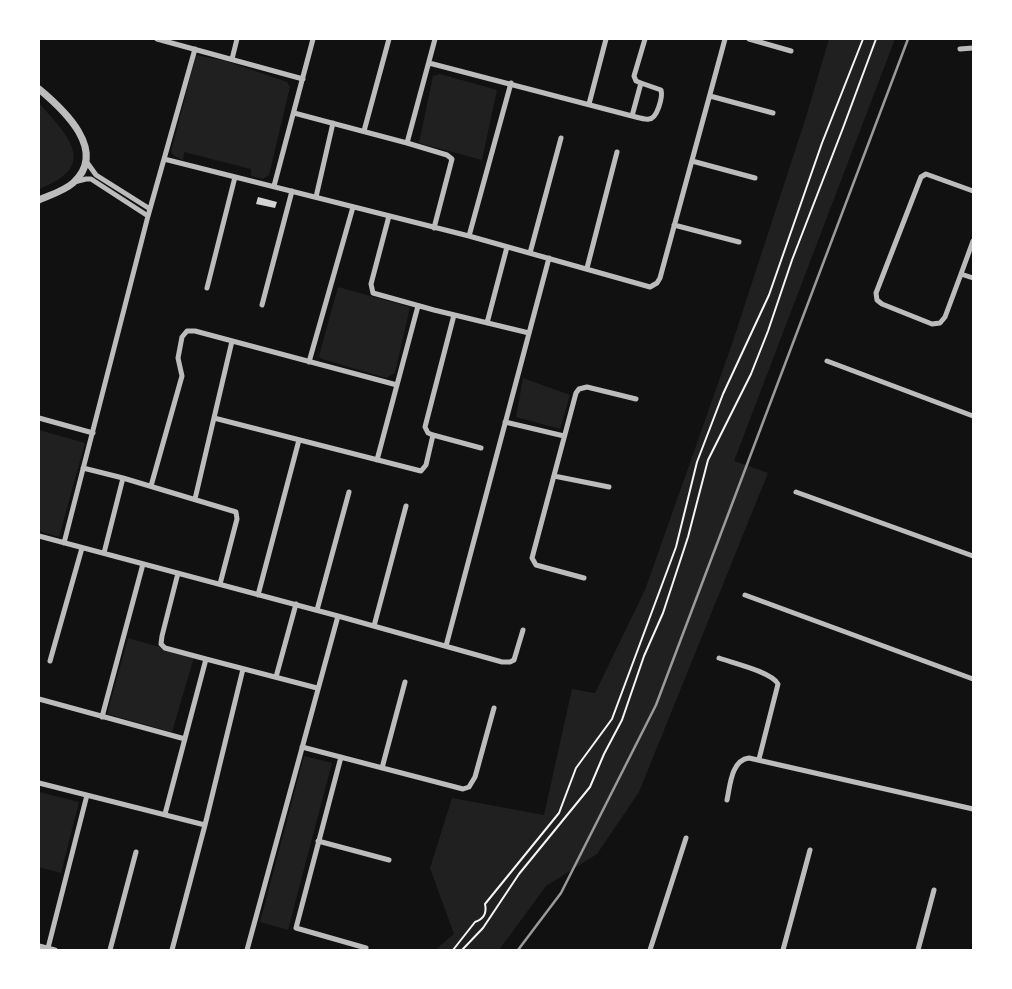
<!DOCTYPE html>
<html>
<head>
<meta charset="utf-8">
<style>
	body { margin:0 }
	#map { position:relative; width:1012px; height:989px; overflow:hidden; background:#111; font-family:"Archivo Narrow",sans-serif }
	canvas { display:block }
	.frame { position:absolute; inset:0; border:40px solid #fff; pointer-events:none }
</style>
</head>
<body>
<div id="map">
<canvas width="1012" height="989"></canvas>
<div class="frame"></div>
</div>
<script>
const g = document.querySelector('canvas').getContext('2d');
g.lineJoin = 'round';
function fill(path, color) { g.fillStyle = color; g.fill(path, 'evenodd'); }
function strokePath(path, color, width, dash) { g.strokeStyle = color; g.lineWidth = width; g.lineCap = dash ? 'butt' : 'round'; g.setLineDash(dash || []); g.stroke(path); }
const green = new Path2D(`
	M 829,39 L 895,39 L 734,461 L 768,473 L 639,792 L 597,854 L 546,886 L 499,950 L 435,950 L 454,934 L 430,868 L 452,798 L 544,815 L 572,689 L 595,693 L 645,590 L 732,344 L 806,117 Z
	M 196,55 L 226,61 L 287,82 L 290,87 L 269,175 L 263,179 L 251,176 L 251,169 L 184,152 L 183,160 L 174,156 L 171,152 Z
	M 440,74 L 497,90 L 482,160 L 419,143 L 433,76 Z
	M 39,103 C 68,136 100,166 39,189 Z
	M 338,287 L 410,307 L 395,373 L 386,378 L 322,359 L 319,356 Z
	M 523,378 L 570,395 L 560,429 L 516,417 Z
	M 39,430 L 85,443 L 59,537 L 39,531 Z
	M 128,638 L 194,657 L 172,732 L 107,714 Z
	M 304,756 L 332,763 L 288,930 L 260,922 Z
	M 39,792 L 79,802 L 61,873 L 39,867 Z`);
const building = new Path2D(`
	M 258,197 L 277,202 L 275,208 L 256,204 Z`);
const path = new Path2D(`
	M 453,950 L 475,922 C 484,919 487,913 485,904 L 559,813 L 576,768 L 612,719 L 676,547 L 697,462 L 723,394 L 769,295 L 822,143 L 863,39
	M 462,950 L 483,928 L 519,874 L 590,787 L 604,754 L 622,720 L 644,656 L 663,613 L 688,537 L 708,460 L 751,374 L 768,331 L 792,260 L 843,128 L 876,39`);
const minor = new Path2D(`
	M 157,39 L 303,79
	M 749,39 L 791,51
	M 960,49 L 973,48
	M 232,59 L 237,39
	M 429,63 L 632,116 C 637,117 644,120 649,119 C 657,119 663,97 661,90 L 641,83 L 632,116
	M 641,83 L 636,81 L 634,76 L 645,39
	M 710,96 L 773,113
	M 589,104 L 606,39
	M 294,113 L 407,143 L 435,39
	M 364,131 L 389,39
	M 407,143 L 447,155 L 452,159 L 434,228
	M 164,159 L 469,236 L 650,287 L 657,283 L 660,278 L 725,39
	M 86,161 L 96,175 L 150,209
	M 692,161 L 755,178
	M 74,182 L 86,179 L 91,179 L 148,216
	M 274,186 L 313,39
	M 316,197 L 333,123
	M 389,216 L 371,284 L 373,293 L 434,310 L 529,333
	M 674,225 L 739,242
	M 469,236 L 511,83
	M 973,241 L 961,274 L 973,278
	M 530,253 L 561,138
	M 587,268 L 617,152
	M 961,274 L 945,317 L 940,323 L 932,324 L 882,304 L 877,300 L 876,293 L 921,177 L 926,174 L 973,191
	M 207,288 L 235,177
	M 262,305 L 292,191
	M 454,315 L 425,427 L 428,433 L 433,435 L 481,448
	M 487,323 L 507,247
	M 827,361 L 973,416
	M 309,362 L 353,207
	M 39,418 L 93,433
	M 214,418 L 417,470 L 421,471 L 426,465 L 433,435
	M 505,422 L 564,436
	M 377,460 L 418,306
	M 83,468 L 123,478 L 236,512 L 237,519 L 220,584
	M 554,476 L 609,487
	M 151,486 L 182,376 L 178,358 L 182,337 L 187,331 L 195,331 L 397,385
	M 796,492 L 973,556
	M 195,499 L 232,341
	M 39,536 L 338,616 L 502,662 L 510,662 L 514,660 L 523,630
	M 64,543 L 148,216 L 195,49
	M 104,553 L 123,478
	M 178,573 L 162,636 L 161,644 L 165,648 L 206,659
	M 584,578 L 536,565 L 532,558 L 576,393 L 579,389 L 587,387 L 636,399
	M 258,595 L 299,440
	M 745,595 L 973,679
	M 317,610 L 349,492
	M 374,626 L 406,506
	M 446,646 L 549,258
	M 719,658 C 733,663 772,672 778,684 L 759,759
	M 50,661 L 82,548
	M 276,677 L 296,604
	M 39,699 L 185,739
	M 102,717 L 143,564
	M 302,747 L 463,789 L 469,787 L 475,777 L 494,708
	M 341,757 L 296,928 L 366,948
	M 382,768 L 405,682
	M 39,783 L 205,825
	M 727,800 C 730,787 731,760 749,758 L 973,809
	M 165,814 L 206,659 L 317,688
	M 318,841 L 389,860
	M 39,946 L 55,950
	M 48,948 L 87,795
	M 110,950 L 136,852
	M 172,950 L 205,825 L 243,669
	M 247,950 L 338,616
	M 650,950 L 686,838
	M 783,950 L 810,850
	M 918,950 L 934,890`);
const tertiary = new Path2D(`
	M 39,89 C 63,109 109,151 73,183 C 64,191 50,195 39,200`);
const rail = new Path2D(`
	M 518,950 L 561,893 L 656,705 L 908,39`);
fill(green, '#202020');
fill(building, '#d3d3d3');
strokePath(path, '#f5f5f5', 2);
strokePath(minor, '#bcbcbc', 5);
strokePath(tertiary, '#bcbcbc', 7);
strokePath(rail, '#9a9a9a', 2.5);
</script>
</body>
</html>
